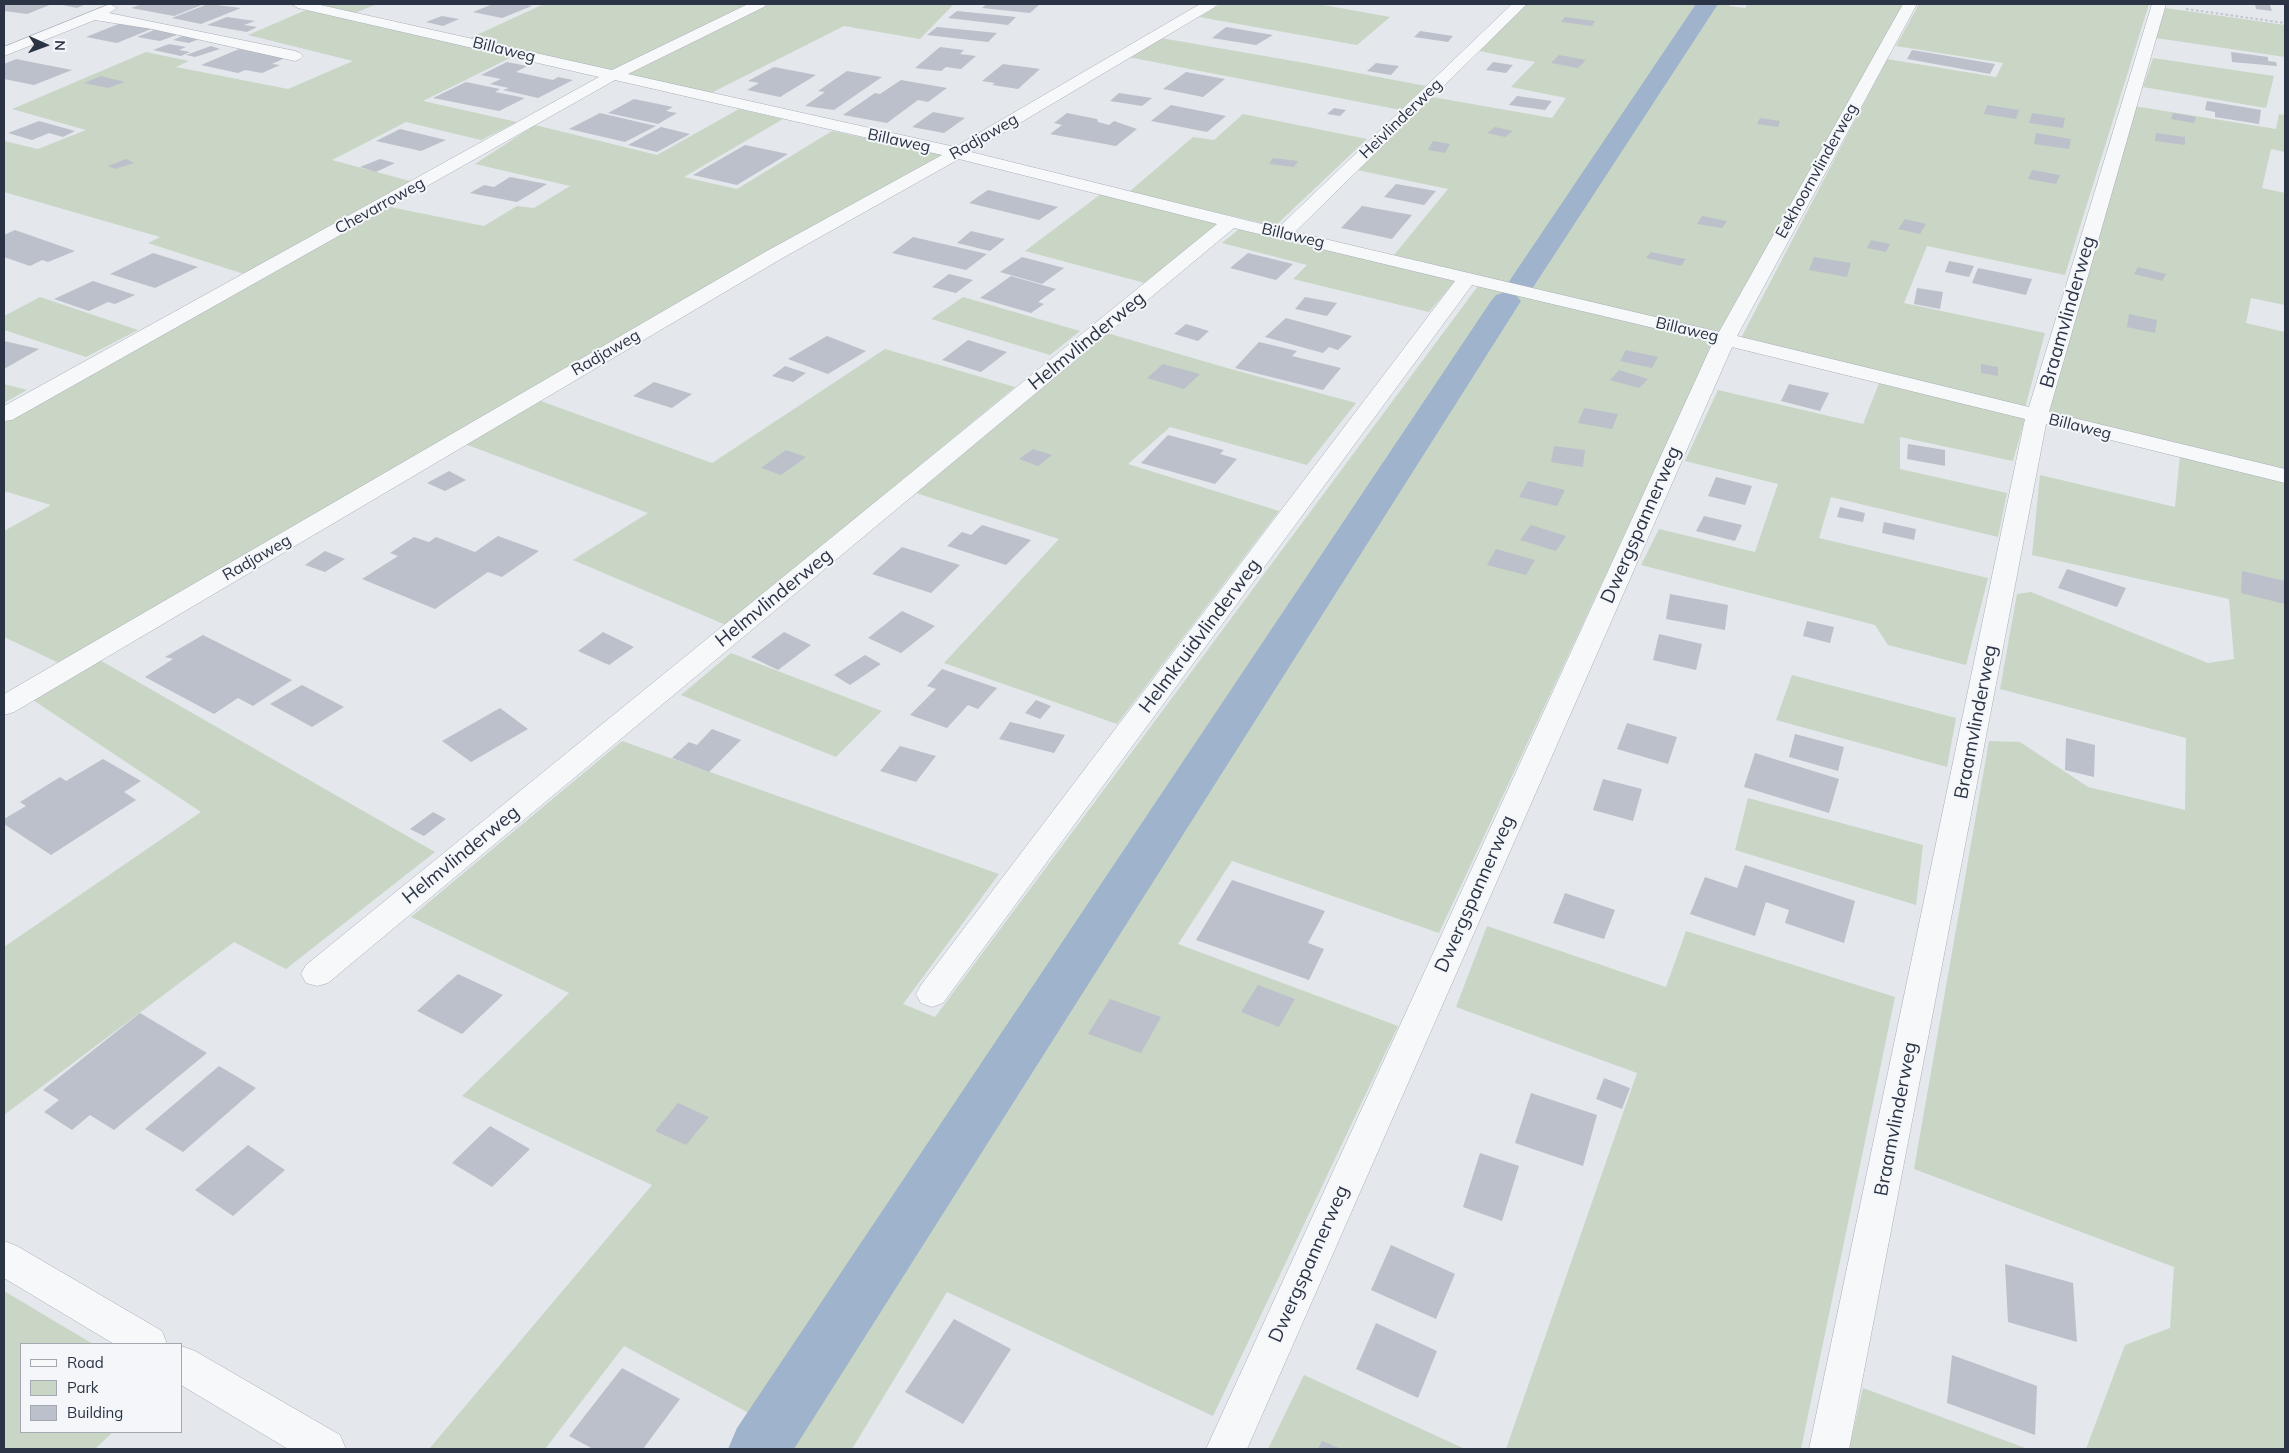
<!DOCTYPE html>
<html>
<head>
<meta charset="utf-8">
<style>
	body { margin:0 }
	#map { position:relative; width:2289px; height:1453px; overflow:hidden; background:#e4e7ec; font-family:Mulish,sans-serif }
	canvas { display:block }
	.frame { position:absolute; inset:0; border:5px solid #2b3445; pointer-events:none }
	.legend { position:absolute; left:20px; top:1343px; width:162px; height:90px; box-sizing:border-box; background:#f4f6f9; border:1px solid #a4a8b1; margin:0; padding:6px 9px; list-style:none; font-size:15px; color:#2b3445 }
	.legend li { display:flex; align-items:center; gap:10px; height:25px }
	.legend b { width:25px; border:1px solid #a4a8b1 }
	.north { position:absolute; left:20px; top:20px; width:50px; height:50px; -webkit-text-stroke:4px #f4f6f9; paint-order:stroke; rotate:92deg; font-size:14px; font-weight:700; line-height:20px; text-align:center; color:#2b3445 }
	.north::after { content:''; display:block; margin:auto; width:18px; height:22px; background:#2b3445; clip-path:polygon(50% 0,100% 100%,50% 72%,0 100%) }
</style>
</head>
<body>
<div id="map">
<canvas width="2289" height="1453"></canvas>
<div class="frame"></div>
<ul class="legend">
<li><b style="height:6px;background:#f7f8fa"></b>Road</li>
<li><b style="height:14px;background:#c9d6c5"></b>Park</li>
<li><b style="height:14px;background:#bbc0ca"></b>Building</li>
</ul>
<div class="north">N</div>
</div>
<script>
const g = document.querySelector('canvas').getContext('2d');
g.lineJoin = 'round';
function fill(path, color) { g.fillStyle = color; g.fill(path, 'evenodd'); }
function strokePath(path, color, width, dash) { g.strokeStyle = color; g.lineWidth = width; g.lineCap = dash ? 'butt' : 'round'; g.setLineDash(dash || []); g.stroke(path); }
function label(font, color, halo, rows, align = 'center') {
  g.font = font + ' Mulish,sans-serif'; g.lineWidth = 4; g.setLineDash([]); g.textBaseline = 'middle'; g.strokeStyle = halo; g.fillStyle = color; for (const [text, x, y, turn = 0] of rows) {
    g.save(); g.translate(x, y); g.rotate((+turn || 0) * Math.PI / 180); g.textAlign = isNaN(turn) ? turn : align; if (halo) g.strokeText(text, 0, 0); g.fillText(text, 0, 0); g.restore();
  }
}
const green = new Path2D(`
	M 318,4 L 377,4 L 355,13 Z
	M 544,4 L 749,4 L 611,72 L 470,38 Z
	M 769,4 L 954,4 L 920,39 L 844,26 L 711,93 L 628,74 Z
	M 1221,4 L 1318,4 L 1390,17 L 1357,45 L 1199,17 Z
	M 1526,4 L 1730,4 L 1729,6 L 1745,8 L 1748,4 L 1904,4 L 1719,332 L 1599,306 L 1394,255 L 1448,189 L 1357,170 L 1432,97 L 1552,118 L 1566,98 L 1511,87 L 1535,62 L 1479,51 Z
	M 1919,4 L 2149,4 L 2065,275 L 1927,246 L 1904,303 L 2045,333 L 2025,408 L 1741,338 L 1887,59 L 1996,77 L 2003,63 L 1896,46 Z
	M 2165,8 L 2285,25 L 2285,57 L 2156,38 Z
	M 306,10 L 512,57 L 423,101 L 517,122 L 481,140 L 406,122 L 332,160 L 410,181 L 244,274 L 148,243 L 160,237 L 4,192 L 4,141 L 38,149 L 86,130 L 12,109 L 146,52 L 189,61 L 176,67 L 288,89 L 353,61 L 248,35 Z
	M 1161,38 L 1305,63 L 1426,86 L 1401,110 L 1128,57 Z
	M 2153,58 L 2274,76 L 2266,108 L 2143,87 Z
	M 2134,106 L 2276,129 L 2279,114 L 2285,115 L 2285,152 L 2271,149 L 2262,188 L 2285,193 L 2285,305 L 2251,298 L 2246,323 L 2285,332 L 2285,470 L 2044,413 Z
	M 739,109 L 783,119 L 684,177 L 737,189 L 832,131 L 944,155 L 59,663 L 4,637 L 4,531 L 51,505 L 4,491 L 4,423 L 390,207 L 484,226 L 517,206 L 534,208 L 570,186 L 475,164 L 535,125 L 657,155 Z
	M 1243,114 L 1367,139 L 1275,226 L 1129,192 L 1193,137 L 1214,140 Z
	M 1101,194 L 1221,223 L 1145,283 L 1025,251 Z
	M 1239,229 L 1456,280 L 1429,312 L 1293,279 L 1307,265 L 1222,243 Z
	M 1478,286 L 1714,342 L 1439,933 L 1232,861 L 1178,944 L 1398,1026 L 1213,1416 L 947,1292 L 852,1449 L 759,1449 L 773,1426 L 624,1346 L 545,1449 L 429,1449 L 652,1185 L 462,1096 L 569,993 L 411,917 L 622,741 L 999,874 L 903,1004 L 935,1017 Z
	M 40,297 L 138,330 L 86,357 L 4,330 L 4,316 Z
	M 963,297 L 1080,331 L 1050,355 L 931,319 Z
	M 1107,333 L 1227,368 L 1356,403 L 1307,465 L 1170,427 L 1128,464 L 1279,511 L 1117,724 L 944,663 L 1059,539 L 916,493 Z
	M 885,349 L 1015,387 L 726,625 L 573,560 L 648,513 L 465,444 L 538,400 L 712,463 Z
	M 1879,383 L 2025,418 L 2013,461 L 1900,437 L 1900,469 L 2007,493 L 1998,537 L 1831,497 L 1819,538 L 1988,578 L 1966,665 L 1888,645 L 1875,625 L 1641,565 L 1659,529 L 1755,552 L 1778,484 L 1685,461 L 1718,390 L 1863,424 Z
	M 4,384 L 27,390 L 4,403 Z
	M 2180,455 L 2285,481 L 2285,1449 L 2086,1449 L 2125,1345 L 2170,1328 L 2174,1267 L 1914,1169 L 1989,741 L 2020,742 L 2088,787 L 2185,810 L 2186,738 L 2000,689 L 2017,594 L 2031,592 L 2208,663 L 2234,659 L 2229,599 L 2032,555 L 2040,475 L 2175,507 Z
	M 731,653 L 882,711 L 836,757 L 681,695 Z
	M 98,659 L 435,852 L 286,969 L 234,942 L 4,1115 L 4,947 L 201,812 L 30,698 Z
	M 1792,675 L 1956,718 L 1947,767 L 1776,720 Z
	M 1748,798 L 1923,845 L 1916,905 L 1735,850 Z
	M 1487,926 L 1666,987 L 1686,931 L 1895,997 L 1801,1449 L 1506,1449 L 1637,1073 L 1456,1007 Z
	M 4,1291 L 93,1344 L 21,1344 L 21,1432 L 113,1432 L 95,1449 L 4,1449 Z
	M 1304,1375 L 1465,1449 L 1268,1449 Z
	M 1863,1388 L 2028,1449 L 1849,1449 Z`);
const canal = new Path2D(`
	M 1696,4 L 1718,4 L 1532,289 L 1522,292 L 1512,289 L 1508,283 Z
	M 1506,292 L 1516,295 L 1521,301 L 794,1449 L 728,1449 L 737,1428 L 1491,301 L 1496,295 Z`);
const building = new Path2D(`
	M 4,4 L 52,4 L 27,14 L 4,11 Z
	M 58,4 L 86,4 L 77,8 Z
	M 142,4 L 204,4 L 174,16 L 131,8 Z
	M 208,4 L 241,8 L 201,24 L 172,18 Z
	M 493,4 L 522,4 L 532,6 L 502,18 L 473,12 Z
	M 987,4 L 1040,4 L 1030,13 L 982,8 Z
	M 2255,4 L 2270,5 L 2272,11 L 2256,9 Z
	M 957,11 L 1016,17 L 1008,25 L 948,18 Z
	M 442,16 L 459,19 L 443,26 L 426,22 Z
	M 227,17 L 255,21 L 244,25 L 257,27 L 247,32 L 207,25 Z
	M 1565,17 L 1595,21 L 1592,26 L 1561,22 Z
	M 126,21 L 156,27 L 117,43 L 86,37 Z
	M 937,27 L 997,33 L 988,42 L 927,35 Z
	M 1226,27 L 1273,35 L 1256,45 L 1212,38 Z
	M 159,28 L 182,33 L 160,41 L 137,37 Z
	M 1420,31 L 1453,36 L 1448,42 L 1414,37 Z
	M 187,34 L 204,37 L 189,43 L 173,40 Z
	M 169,44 L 186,47 L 179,50 L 190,52 L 181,56 L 153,50 Z
	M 211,46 L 220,49 L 195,57 L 186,55 Z
	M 940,47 L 964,50 L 960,54 L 976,56 L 961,69 L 946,67 L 941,71 L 915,68 Z
	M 239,49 L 285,58 L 272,64 L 280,65 L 262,73 L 245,70 L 238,73 L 201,65 Z
	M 1912,50 L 1995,64 L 1990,74 L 1907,59 Z
	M 2231,52 L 2268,57 L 2268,61 L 2276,62 L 2277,66 L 2232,62 Z
	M 1559,55 L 1586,60 L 1578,68 L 1551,63 Z
	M 16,59 L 72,70 L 34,85 L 4,79 L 4,64 Z
	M 507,62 L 527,66 L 516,72 L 553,80 L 558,77 L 573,80 L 538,98 L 503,90 L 509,88 L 490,84 L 501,79 L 481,75 Z
	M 1493,62 L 1513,65 L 1506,73 L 1486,70 Z
	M 1376,63 L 1399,66 L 1391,75 L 1367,71 Z
	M 1003,64 L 1040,69 L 1018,89 L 992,85 L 995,83 L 982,81 Z
	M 774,67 L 816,75 L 780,97 L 747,90 L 759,83 L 748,81 Z
	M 847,71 L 882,77 L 834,110 L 805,106 L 825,92 L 818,91 Z
	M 1186,72 L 1225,79 L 1203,97 L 1163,89 Z
	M 101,76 L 125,82 L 108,88 L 84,83 Z
	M 901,80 L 947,88 L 928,102 L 918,100 L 887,123 L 843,115 L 875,93 L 880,94 Z
	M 466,82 L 500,89 L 495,92 L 525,98 L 499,111 L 433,98 Z
	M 1119,93 L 1152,98 L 1142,106 L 1110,101 Z
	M 1517,96 L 1552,101 L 1545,110 L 1509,105 Z
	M 634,99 L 673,107 L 666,111 L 677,113 L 658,124 L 608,113 Z
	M 2207,101 L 2261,110 L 2259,124 L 2215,117 L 2215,112 L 2205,110 Z
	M 1171,105 L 1226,116 L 1207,132 L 1151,121 Z
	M 1987,105 L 2019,110 L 2016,119 L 1984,114 Z
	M 1334,108 L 1346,110 L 1340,116 L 1327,114 Z
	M 933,112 L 965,118 L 944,133 L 912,127 Z
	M 600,113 L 656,126 L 625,142 L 569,129 Z
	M 1067,113 L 1097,119 L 1098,122 L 1109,125 L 1114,121 L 1137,129 L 1116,146 L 1050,134 L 1062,125 L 1054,123 Z
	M 2032,113 L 2065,118 L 2063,128 L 2029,123 Z
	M 2173,113 L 2196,117 L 2194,123 L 2171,119 Z
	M 1760,118 L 1780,121 L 1778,127 L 1757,124 Z
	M 39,121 L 75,131 L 63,137 L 49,133 L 32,140 L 8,133 Z
	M 661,127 L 690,134 L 657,152 L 628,145 Z
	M 1495,127 L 1513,131 L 1505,137 L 1487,133 Z
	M 400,129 L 446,140 L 421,151 L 376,141 Z
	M 2036,133 L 2071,139 L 2069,149 L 2034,144 Z
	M 2156,133 L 2185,137 L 2185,145 L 2155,141 Z
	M 1433,141 L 1450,144 L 1445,153 L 1428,150 Z
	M 745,145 L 788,154 L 737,185 L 693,175 Z
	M 1273,158 L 1298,161 L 1294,167 L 1269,164 Z
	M 126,159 L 134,163 L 115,169 L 108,166 Z
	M 380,159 L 395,163 L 376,172 L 360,167 Z
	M 2032,170 L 2060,175 L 2056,184 L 2028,179 Z
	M 510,177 L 547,184 L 517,202 L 470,193 L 484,185 L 494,187 Z
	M 1396,184 L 1436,191 L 1424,205 L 1384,197 Z
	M 988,190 L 1058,207 L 1039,220 L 969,203 Z
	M 1362,206 L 1412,215 L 1392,239 L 1341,228 Z
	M 1702,216 L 1727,221 L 1722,228 L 1697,224 Z
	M 1905,219 L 1926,224 L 1920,234 L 1898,229 Z
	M 15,230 L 75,251 L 48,262 L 42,260 L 30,266 L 4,257 L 4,235 Z
	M 971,231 L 1005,239 L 990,251 L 957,243 Z
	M 913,237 L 987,254 L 966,270 L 892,253 Z
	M 1871,240 L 1890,244 L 1886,252 L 1867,248 Z
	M 1651,252 L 1686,259 L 1681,266 L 1646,258 Z
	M 153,253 L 198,267 L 155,288 L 110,274 Z
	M 1248,253 L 1293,264 L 1276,280 L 1230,268 Z
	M 1022,257 L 1064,268 L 1042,284 L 1000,272 Z
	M 1814,257 L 1851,263 L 1847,277 L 1809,270 Z
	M 1949,261 L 1974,266 L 1969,277 L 1945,272 Z
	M 2138,267 L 2166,274 L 2162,281 L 2134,274 Z
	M 1978,268 L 2032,279 L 2026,295 L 1972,283 Z
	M 949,274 L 973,280 L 956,293 L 932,287 Z
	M 1011,276 L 1056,289 L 1038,302 L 1044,304 L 1031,313 L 980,298 Z
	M 93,281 L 135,295 L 115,304 L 108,302 L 89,311 L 54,299 Z
	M 1917,288 L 1943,292 L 1940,309 L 1914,304 Z
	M 1305,297 L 1337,303 L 1327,316 L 1295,309 Z
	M 2129,314 L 2157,320 L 2155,333 L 2127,327 Z
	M 1286,318 L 1352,336 L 1338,350 L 1329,347 L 1323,353 L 1265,337 Z
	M 1186,324 L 1209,331 L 1198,341 L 1174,334 Z
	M 827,336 L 866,351 L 828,374 L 788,359 Z
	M 968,340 L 1007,352 L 981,372 L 942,360 Z
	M 4,341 L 39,349 L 4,369 Z
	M 1259,342 L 1297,351 L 1292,356 L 1341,368 L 1323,390 L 1235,368 Z
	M 1626,350 L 1658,357 L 1652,368 L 1620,361 Z
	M 1163,364 L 1200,374 L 1184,389 L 1147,378 Z
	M 1981,364 L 1998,367 L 1998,376 L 1981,373 Z
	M 785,366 L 806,373 L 793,382 L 772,376 Z
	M 1619,370 L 1648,379 L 1639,388 L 1610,380 Z
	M 654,382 L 692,394 L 672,408 L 633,396 Z
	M 1789,384 L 1829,393 L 1820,411 L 1781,401 Z
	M 1584,408 L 1618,414 L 1612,429 L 1578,423 Z
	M 1168,435 L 1224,450 L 1220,454 L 1237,459 L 1215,484 L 1141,463 Z
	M 1908,444 L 1945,450 L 1945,466 L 1907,459 Z
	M 1554,446 L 1585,450 L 1583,467 L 1551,462 Z
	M 1033,449 L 1052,455 L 1038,466 L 1019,459 Z
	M 786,450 L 806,457 L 781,475 L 761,468 Z
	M 449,471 L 466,480 L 445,491 L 427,483 Z
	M 1716,477 L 1752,486 L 1745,505 L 1708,496 Z
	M 1528,481 L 1565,490 L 1557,506 L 1519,497 Z
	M 1840,507 L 1865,513 L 1863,522 L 1837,517 Z
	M 1704,516 L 1742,525 L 1735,541 L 1696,531 Z
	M 1884,522 L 1916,529 L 1914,540 L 1882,533 Z
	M 982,525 L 1031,540 L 1006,565 L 947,546 L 962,532 L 971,535 Z
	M 1531,525 L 1566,536 L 1556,551 L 1520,540 Z
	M 498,536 L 539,551 L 502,577 L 488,572 L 435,609 L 362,579 L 398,556 L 390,553 L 414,537 L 429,542 L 436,537 L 475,552 Z
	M 902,547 L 960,565 L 931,593 L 872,574 Z
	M 1496,549 L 1535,560 L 1526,575 L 1487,565 Z
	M 325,551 L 345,559 L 325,572 L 305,565 Z
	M 2067,569 L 2126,588 L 2117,607 L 2058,588 Z
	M 2242,571 L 2285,581 L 2285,604 L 2241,593 Z
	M 1670,594 L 1728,605 L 1725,630 L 1666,619 Z
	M 902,611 L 935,626 L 901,653 L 868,638 Z
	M 1807,621 L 1834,627 L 1830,643 L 1803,636 Z
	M 603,632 L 634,647 L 609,665 L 578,651 Z
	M 784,632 L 811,645 L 778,670 L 751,657 Z
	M 1659,634 L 1702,644 L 1696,670 L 1653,660 Z
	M 203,635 L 292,680 L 253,706 L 238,698 L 214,714 L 145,677 L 173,659 L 165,657 Z
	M 865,655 L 881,664 L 850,685 L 834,675 Z
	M 942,669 L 997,688 L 978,709 L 968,705 L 947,728 L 910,715 L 936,689 L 927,686 Z
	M 302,685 L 344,707 L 312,727 L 270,704 Z
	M 1036,700 L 1051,706 L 1040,719 L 1025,713 Z
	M 500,708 L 528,729 L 471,762 L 442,741 Z
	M 1010,722 L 1065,735 L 1054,753 L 999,739 Z
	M 1627,723 L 1677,737 L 1668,764 L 1617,749 Z
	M 712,729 L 741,740 L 709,772 L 672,758 L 689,742 L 697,745 Z
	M 1795,734 L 1844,747 L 1838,771 L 1789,757 Z
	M 2066,738 L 2095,745 L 2094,777 L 2065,770 Z
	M 900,746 L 936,756 L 916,782 L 880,771 Z
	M 1755,753 L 1839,779 L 1829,813 L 1744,787 Z
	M 103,759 L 141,781 L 124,792 L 136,800 L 51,855 L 4,824 L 4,819 L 26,806 L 20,802 L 60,777 L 66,781 Z
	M 1603,779 L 1642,789 L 1633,821 L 1593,810 Z
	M 433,812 L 446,819 L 424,836 L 410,829 Z
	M 1745,865 L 1855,901 L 1844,943 L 1785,923 L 1789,910 L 1766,902 L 1755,936 L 1690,914 L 1705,877 L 1737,888 Z
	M 1232,880 L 1325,911 L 1308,943 L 1324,949 L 1309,980 L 1196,940 Z
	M 1565,893 L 1615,910 L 1604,939 L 1553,923 Z
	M 458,974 L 503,995 L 462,1034 L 417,1011 Z
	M 1258,985 L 1295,999 L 1279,1027 L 1241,1012 Z
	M 1110,999 L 1161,1017 L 1141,1053 L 1088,1034 Z
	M 140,1013 L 207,1053 L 114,1130 L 90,1115 L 72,1130 L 44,1112 L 59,1100 L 43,1090 Z
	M 219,1066 L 256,1088 L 183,1152 L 145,1129 Z
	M 1604,1078 L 1630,1088 L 1622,1109 L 1596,1099 Z
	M 1531,1093 L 1597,1115 L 1583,1166 L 1515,1143 Z
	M 678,1103 L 709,1117 L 686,1145 L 655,1131 Z
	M 490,1126 L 530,1149 L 492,1187 L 452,1163 Z
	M 248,1145 L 285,1170 L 233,1216 L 195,1190 Z
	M 1480,1153 L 1519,1166 L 1502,1221 L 1463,1207 Z
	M 1391,1245 L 1455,1274 L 1436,1319 L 1371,1290 Z
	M 2005,1264 L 2073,1283 L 2077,1342 L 2008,1322 Z
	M 954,1319 L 1011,1349 L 963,1424 L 905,1392 Z
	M 1376,1323 L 1437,1351 L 1418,1398 L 1356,1369 Z
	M 1952,1355 L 2037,1386 L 2035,1435 L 1947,1403 Z
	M 622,1368 L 680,1399 L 643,1449 L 593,1449 L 569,1436 Z
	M 1322,1441 L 1341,1449 L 1318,1449 Z`);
const path = new Path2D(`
	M 2186,9 L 2285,23`);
const minor = new Path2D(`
	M 110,4 L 117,8 L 109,13 L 295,51 L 300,53 L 303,56 L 300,59 L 295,61 L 152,29 L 95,20 L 4,56 L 4,47 Z
	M 291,4 L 316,4 L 612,70 L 748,4 L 766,4 L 764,7 L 628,74 L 955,147 L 1200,4 L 1217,4 L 1215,7 L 971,152 L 1278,228 L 1512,4 L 1527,4 L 1295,232 L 1719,332 L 1903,4 L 1917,4 L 1737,336 L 2029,407 L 2152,4 L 2166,4 L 2049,412 L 2285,469 L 2285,483 L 2046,424 L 1849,1449 L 1809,1449 L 2025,419 L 1732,347 L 1247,1449 L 1206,1449 L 1713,342 L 1472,285 L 943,1003 L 932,1007 L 921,1003 L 916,994 L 921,985 L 1455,281 L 1234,228 L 328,983 L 317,986 L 306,983 L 301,974 L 306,965 L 1217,224 L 959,159 L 779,260 L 14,712 L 4,715 L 4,694 L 765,252 L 942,155 L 615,80 L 12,420 L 4,421 L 4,406 L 599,77 L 298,8 Z
	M 4,1241 L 17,1246 L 162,1331 L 167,1344 L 114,1344 L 4,1278 Z
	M 181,1346 L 195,1351 L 340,1435 L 346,1449 L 288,1449 L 181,1385 Z`);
const farStreetnames = [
	["Billaweg",504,50,14],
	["Heivlinderweg",1401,119,-44],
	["Radjaweg",984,137,-30],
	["Billaweg",899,141,12],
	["Eekhoornvlinderweg",1817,171,-61],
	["Chevarroweg",380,206,-29],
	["Billaweg",1293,236,13],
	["Billaweg",1687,330,13],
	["Radjaweg",606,353,-30],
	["Billaweg",2080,427,14],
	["Radjaweg",257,558,-30]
];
const streetNames = [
	["Braamvlinderweg",2068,312,-74],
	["Helmvlinderweg",1087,341,-39],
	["Dwergspannerweg",1641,525,-66],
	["Helmvlinderweg",774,598,-39],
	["Helmkruidvlinderweg",1200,636,-53],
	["Braamvlinderweg",1976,722,-79],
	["Helmvlinderweg",461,855,-39],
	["Dwergspannerweg",1475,894,-66],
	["Braamvlinderweg",1896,1119,-79],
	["Dwergspannerweg",1309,1264,-66]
];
fill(green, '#c9d6c5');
fill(canal, '#9fb4cc');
fill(building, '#bbc0ca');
strokePath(minor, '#a9aeb7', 1);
strokePath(path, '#c2c5cb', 2, [2.5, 2.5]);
fill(minor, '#f7f8fa');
label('16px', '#2b3445', '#f4f6f9', farStreetnames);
label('19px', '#2b3445', '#f4f6f9', streetNames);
</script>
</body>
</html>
